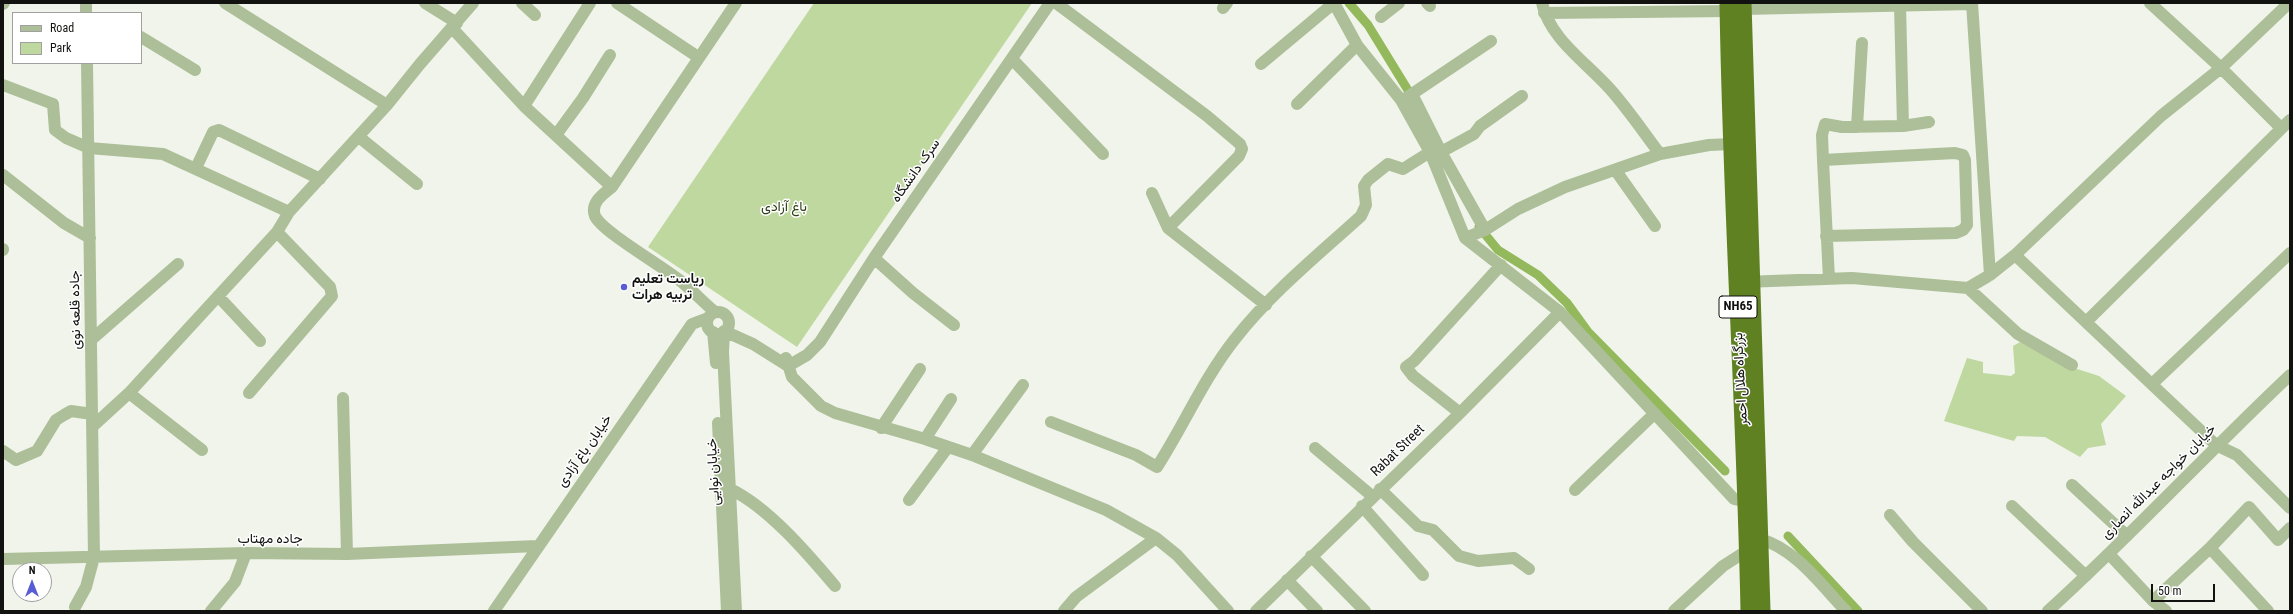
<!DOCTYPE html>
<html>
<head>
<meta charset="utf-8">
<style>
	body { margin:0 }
	#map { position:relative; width:2293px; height:614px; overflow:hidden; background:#f0f4ea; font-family:"Roboto Condensed",sans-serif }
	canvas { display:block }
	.frame { position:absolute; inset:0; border:4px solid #121310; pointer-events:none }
	.legend { position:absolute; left:12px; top:12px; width:130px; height:52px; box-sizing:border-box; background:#fff; border:1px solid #a0a19f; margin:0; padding:5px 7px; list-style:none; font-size:12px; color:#121310 }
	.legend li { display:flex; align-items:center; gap:8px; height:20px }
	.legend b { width:20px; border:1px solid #a0a19f }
	.north { position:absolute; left:12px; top:562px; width:40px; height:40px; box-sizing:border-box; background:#fff; border:1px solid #a0a19f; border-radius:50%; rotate:0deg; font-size:11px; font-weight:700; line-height:16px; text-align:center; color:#121310 }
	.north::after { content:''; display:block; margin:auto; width:14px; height:18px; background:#595cd4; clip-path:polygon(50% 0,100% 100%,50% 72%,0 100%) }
	.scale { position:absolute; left:2151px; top:584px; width:64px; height:18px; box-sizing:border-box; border:2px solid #121310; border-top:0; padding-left:5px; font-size:12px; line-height:14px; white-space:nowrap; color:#121310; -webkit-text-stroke:3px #fff; paint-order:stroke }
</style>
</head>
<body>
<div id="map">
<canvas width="2293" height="614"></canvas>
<div class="frame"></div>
<ul class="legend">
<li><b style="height:5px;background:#adbf98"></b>Road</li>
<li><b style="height:11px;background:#bfd89f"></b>Park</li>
</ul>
<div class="north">N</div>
<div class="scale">50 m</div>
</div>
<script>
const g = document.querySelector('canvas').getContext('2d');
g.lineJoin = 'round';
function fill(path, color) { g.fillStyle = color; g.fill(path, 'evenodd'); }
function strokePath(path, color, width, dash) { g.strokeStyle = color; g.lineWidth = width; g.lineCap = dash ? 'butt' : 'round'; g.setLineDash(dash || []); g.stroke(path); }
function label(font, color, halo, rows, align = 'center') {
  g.font = font + ' "Roboto Condensed",Vazirmatn,sans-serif'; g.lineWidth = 3; g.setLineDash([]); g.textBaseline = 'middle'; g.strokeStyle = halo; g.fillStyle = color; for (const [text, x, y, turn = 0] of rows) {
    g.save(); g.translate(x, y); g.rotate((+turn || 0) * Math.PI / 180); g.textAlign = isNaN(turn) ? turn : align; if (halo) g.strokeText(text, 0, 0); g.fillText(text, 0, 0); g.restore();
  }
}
const green = new Path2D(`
	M 814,3 L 1032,3 L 797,347 L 648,247 Z
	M 2020,342 L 2071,367 L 2099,376 L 2126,396 L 2101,424 L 2106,445 L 2088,448 L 2080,457 L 2045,437 L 2017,436 L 2014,441 L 1944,421 L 1967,358 L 1983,362 L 1983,373 L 2011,376 L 2015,373 L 2013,346 Z`);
const canal = new Path2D(`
	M 1349,3 L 1368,25 L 1414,100
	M 1479,227 L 1498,250 L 1538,275 L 1567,303 L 1588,332 L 1725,471
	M 1788,536 L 1858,611`);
const minor = new Path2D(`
	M 86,3 L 86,13
	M 225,3 L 387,105
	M 425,3 L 457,23
	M 522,3 L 535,15
	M 617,3 L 698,57
	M 1056,3 L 1207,116 L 1240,144 L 1242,149 L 1239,156 L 1168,228
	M 1334,3 L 1357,45 L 1401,100 L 1430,152 L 1465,238 L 1560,312 L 1734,499 L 1747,502
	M 1427,3 L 1430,6
	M 1542,3 C 1550,39 1586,62 1610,89 C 1628,109 1644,133 1660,154
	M 1972,3 L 1990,275
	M 2150,3 L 2221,68 L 2281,128
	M 3,4 L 4,3
	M 1900,5 L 1903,126
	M 1223,8 L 1227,3
	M 1743,9 L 1972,4
	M 1544,13 L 1728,11
	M 1381,17 L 1399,3
	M 453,29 L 524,106 L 612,187 C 603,194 590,203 595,216 C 602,232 666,268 683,283 C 694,292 704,303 715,312
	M 141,37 L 195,70
	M 1012,59 L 1103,154
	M 1261,64 L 1334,3
	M 3,85 L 53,104 L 55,130 L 66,138 L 89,148 L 163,154 L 289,212
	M 1412,94 L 1441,152 L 1485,230
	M 1406,98 L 1491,41
	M 1297,104 L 1357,45
	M 524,106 L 590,3
	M 1857,127 L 1862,43
	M 556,135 L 583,98 L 610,55
	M 359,137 L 417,184
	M 1441,152 L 1474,134 L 1480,126 L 1522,96
	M 1823,160 L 1955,153 L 1963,155 L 1965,160 L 1967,225 L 1963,230 L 1956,233 L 1826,236
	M 196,168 L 213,132 L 219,130 L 320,179
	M 1616,171 L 1655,226
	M 3,175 L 64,223 L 90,238
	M 612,187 L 736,3
	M 1152,193 L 1168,228 L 1266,305
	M 1465,238 L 1485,230 L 1518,209 L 1565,187 L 1660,154 L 1709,145 L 1732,144
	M 3,249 L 3,250
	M 2015,255 L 2216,445 L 2237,455 L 2290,508
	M 874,258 L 913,293 L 954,325
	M 1829,279 L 1823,160 L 1822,135 L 1825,124 L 1842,127 L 1903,126 L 1929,122
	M 1744,282 L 1852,278 L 1968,288 L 1990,275 L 2015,255 L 2161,116 L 2221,68 L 2289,3
	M 1968,288 L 2018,334 L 2072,365
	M 218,296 L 260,341
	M707 323a11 11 0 1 1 22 0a11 11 0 1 1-22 0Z
	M 2086,322 L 2290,120
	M 713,332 L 716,363
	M 91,340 L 178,264
	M 786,358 L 792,377 L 821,406 L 835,413 L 925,439 L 972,455 L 1106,510 L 1156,538 L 1177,555 L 1228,611
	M 2152,384 L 2290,253
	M 129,393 L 202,450
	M 249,393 L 332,296 L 330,287 L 277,232
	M 343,398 L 347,554
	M 1460,413 L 1413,376 L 1406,367 L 1414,361 L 1501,265
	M 1051,422 L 1136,455 L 1157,467 C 1184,425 1204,378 1235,339 C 1271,293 1318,255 1361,216 L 1366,205 L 1364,186 L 1368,180 L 1388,164 L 1403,169 L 1430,152
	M 718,423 L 727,611
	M 93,426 L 129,393 L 277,232 L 289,212 L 387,105 L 420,64 L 473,3
	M 881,428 L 920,369
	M 925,439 L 951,399
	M 1315,448 L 1372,496
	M 3,451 L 16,460 L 37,451 L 56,420 L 64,415 L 71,411 L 92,414
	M 972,455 L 1023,385
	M 2072,485 L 2127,536
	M 730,489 C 768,507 808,554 835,586
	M 1380,489 L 1418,526 L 1433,530 L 1459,556 L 1478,561 L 1514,558 L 1529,569
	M 1575,490 L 1654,414
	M 909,500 L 948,447
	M 1362,506 L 1423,575
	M 2012,506 L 2086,576
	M 1890,515 L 1913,542 L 1982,611
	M 1760,539 C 1796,549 1821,585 1846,611
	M 2210,548 L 2268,611
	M 2109,554 L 2153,601 L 2166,611
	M 1311,556 L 1365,611
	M 3,559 L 246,553 L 347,554 L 537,546
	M 1287,580 L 1317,611
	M 2153,601 L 2210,548 L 2249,507 L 2278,540 L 2290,528
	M 75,607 L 86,587 L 94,557 L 87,63
	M 211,611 L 235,582 L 246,553
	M 494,611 L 692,324 L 708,318
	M 736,611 L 723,352 L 724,331 L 753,344 L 788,366 L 807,355 L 820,342 L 874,258 L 1050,3
	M 1064,611 L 1076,597 L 1156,538
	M 1256,611 L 1460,413 L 1560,312
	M 1674,611 L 1723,566 L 1748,550
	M 2048,611 C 2132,535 2208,452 2290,375`);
const highway = new Path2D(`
	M 1728,3 C 1731,206 1745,408 1749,611
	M 1743,3 L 1762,611`);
const markers = [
	[624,287,4,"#595cd4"]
];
const shields = [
	[1738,307,38]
];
const shieldNames = [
	["NH65",1738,307]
];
const streetNames = [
	["سرک دانشگاه",916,171,-55],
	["جاده قلعه نوی",76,310,-91],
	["بزرگراه هلال احمر",1741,379,-93],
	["خیابان باغ آزادی",585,451,-55],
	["Rabat Street",1398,451,-44],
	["خیابان نوایی",714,472,-93],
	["خیابان خواجه عبدالله انصاری",2159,482,-45],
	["جاده مهتاب",270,539]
];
const parkNames = [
	["باغ آزادی",784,207]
];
const poiNames = [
	["ریاست تعلیم",632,279],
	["تربیه هرات",632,295]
];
fill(green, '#bfd89f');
strokePath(canal, '#94b95d', 9);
strokePath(minor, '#adbf98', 12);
strokePath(highway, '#5f8122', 17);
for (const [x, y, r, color] of markers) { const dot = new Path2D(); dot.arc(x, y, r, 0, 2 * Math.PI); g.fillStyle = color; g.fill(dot); strokePath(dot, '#fff', 1.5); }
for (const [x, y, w] of shields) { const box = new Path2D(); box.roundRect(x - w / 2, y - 11, w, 22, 3); g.fillStyle = '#fff'; g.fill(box); strokePath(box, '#121310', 1); }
label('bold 13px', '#121310', null, shieldNames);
label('14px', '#121310', '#fff', streetNames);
label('14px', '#2f3e18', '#fff', parkNames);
label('bold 14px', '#121310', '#fff', poiNames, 'left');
</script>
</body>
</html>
